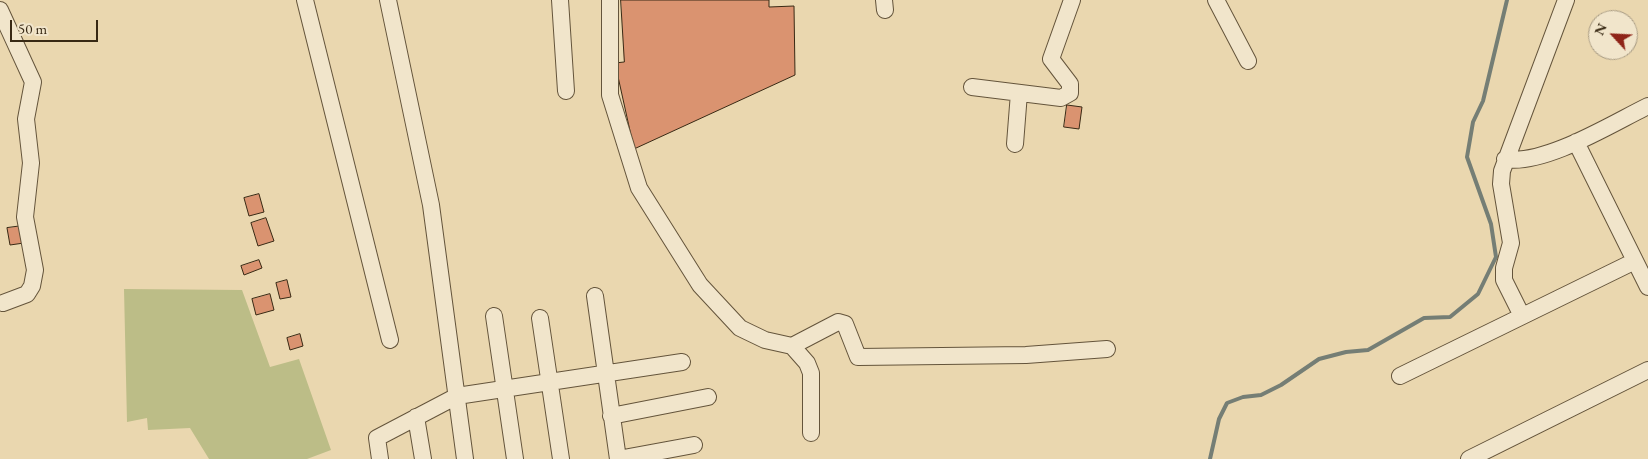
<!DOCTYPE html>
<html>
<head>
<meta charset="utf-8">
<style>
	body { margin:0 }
	#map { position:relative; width:1648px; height:459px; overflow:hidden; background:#ead7af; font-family:"EB Garamond",serif }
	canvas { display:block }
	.north { position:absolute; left:1588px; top:10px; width:50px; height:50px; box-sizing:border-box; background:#f1e5cb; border:1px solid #a79a82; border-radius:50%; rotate:295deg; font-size:14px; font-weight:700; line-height:20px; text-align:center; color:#382914 }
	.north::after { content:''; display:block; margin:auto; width:18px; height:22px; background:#8f2418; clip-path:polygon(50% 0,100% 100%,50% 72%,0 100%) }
	.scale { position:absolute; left:10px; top:20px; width:88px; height:22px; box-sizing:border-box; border:2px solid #382914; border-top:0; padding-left:6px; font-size:15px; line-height:18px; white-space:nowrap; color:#382914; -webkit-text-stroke:4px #f1e5cb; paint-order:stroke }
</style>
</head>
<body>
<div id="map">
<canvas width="1648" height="459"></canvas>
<div class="north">N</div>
<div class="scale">50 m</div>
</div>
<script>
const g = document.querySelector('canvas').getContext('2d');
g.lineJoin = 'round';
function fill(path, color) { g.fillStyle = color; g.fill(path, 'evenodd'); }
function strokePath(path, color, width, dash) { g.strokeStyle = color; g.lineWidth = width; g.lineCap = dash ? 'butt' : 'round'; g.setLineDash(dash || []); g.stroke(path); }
const green = new Path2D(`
	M 124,289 L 242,290 L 270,367 L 299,359 L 331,450 L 307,459 L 209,459 L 190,428 L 148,430 L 147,418 L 127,422 Z`);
const stream = new Path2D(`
	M 1210,459 L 1219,419 L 1227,403 L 1243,397 L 1261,395 L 1281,385 L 1319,359 L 1346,352 L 1368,350 L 1424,318 L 1450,317 L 1478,294 L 1496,257 L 1491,224 L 1467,157 L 1473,122 L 1483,101 L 1507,0`);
const building = new Path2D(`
	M 621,0 L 769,0 L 769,7 L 794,6 L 795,75 L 634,149 L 615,63 L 624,62 Z
	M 1067,105 L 1082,107 L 1079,129 L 1064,127 Z
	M 259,194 L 264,212 L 249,216 L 244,198 Z
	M 266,218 L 274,241 L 258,246 L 251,223 Z
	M 22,226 L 24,243 L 10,245 L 7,228 Z
	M 259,260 L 262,268 L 244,275 L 241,266 Z
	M 287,280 L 291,297 L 280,299 L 276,283 Z
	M 270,294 L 274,310 L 256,315 L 252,299 Z
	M 300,334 L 303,346 L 290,350 L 287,338 Z`);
const minor = new Path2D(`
	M 305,0 L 390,340
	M 388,0 L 431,205 L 465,459
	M 560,0 L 566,91
	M 610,0 L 610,95 L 639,188 L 700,285 L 740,328 L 765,340 L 792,346 L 838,322 L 845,324 L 858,357 L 1026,355 L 1107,349
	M 884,0 L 885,10
	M 1216,0 L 1248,61
	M 0,10 L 33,82 L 26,119 L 31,163 L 25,217 L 35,270 L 32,286 L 27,294 L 3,303
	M 972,87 L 1061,98 L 1070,93 L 1070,84 L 1051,59 L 1072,0
	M 1576,142 L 1648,287
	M 1015,144 L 1019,93
	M 1505,159 C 1544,166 1613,123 1648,106
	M 595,296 L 618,459
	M 494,316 L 515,459
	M 1522,316 L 1504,280 L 1504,268 L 1511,243 L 1501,184 L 1502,171 L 1566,0
	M 540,318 L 561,459
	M 792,346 L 807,363 L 811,373 L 811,433
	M 1400,376 L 1635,261
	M 611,416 L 708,397
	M 416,417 L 423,459
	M 380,459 L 377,438 L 457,396 L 682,362
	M 618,459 L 694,445
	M 1469,459 L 1648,370`);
fill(green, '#bcbd87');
strokePath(stream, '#757e75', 4);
fill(building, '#da9370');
strokePath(building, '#382914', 1);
strokePath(minor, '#64543b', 18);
strokePath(minor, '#f1e5cb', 16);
</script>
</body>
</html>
